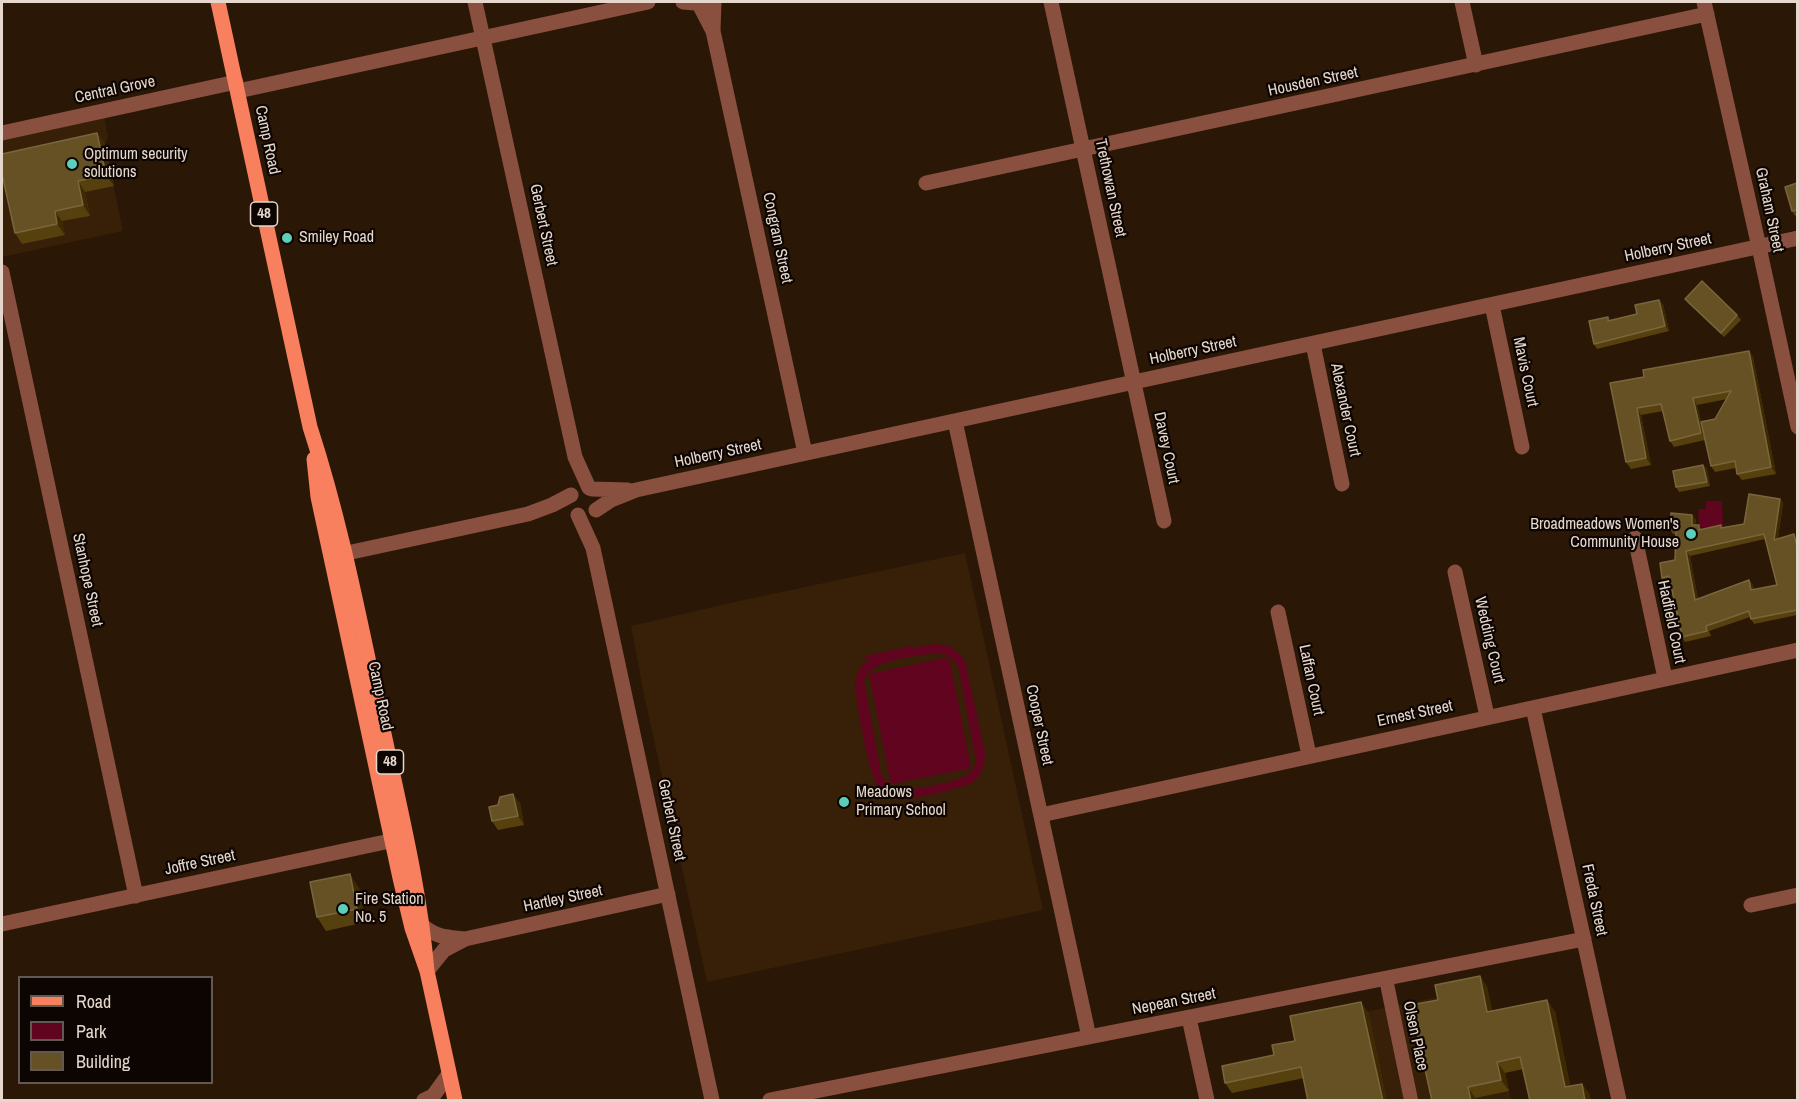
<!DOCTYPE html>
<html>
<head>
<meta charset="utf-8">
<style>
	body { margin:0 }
	#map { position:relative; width:1799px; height:1102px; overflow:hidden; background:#2b1706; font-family:"Archivo Narrow",sans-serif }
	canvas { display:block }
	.frame { position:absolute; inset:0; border:3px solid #e5d7cc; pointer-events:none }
	.legend { position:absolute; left:18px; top:976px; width:195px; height:108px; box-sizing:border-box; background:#0d0502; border:2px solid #635953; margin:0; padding:8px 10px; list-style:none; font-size:18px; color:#e5d7cc }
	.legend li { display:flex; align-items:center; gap:12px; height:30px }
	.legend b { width:30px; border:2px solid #635953 }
</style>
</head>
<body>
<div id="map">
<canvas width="1799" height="1102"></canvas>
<div class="frame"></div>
<ul class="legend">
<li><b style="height:8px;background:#f8805e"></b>Road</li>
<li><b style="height:16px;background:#61041f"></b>Park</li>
<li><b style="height:16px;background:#655123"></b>Building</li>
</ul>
</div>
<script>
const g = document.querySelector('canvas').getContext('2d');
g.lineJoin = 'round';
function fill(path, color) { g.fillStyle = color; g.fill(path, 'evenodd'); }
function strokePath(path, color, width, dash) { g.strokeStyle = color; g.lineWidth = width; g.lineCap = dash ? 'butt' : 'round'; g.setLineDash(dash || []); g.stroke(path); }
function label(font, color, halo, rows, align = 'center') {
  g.font = font + ' "Archivo Narrow",sans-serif'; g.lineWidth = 4.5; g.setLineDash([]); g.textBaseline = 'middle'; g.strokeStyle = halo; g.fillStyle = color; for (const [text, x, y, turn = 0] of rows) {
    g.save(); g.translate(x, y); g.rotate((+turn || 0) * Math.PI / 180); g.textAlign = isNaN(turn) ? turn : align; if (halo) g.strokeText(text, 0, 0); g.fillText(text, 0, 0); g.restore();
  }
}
const built = new Path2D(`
	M 103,111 L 108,137 L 105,144 L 123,231 L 2,257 L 2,133 Z
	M 965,553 L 1043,910 L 707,982 L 644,695 L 631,626 L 739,601 Z
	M 1487,987 L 1511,1100 L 1313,1100 L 1297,1026 Z`);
const green = new Path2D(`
	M 1706,501 L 1722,501 L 1723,527 L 1699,527 L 1698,509 L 1706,509 Z
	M 934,644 L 950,646 L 965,660 L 985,753 C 985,765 982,775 973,782 C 964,788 912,800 901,799 C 893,798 885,795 880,789 C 869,777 855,699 855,681 L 860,667 L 871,658 L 865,658 L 864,656 L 912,646 L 913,648 ZM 935,653 C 947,652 955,659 959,670 L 976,762 C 974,768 971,773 965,776 C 956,782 907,792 897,789 C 888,787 885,780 881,773 L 864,681 C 871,658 914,657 935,653 Z
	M 949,657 L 971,768 L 891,784 L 869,674 Z`);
const pedestrian = new Path2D(`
	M 1386,979 L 1411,1100`);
const minor = new Path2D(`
	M 475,2 L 575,457 L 589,488
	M 683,2 L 695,3
	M 714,2 L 713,31 L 805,453
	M 1051,2 L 1164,521
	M 1462,2 L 1476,65
	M 1704,2 L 1759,247
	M 700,6 L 713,31
	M 238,91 L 648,2
	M 2,133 L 236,82
	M 926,183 L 1707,14
	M 2,272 L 136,896
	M 1492,305 L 1522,447
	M 1313,344 L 1342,484
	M 955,421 L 1089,1037
	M 592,489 L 628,490
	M 596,510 L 611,500 L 636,490 L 1798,238
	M 578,515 L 593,548 L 712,1100
	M 1635,538 L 1665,678
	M 333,556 L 528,514 L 552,505 L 571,495
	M 1455,572 L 1487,716
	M 1278,612 L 1309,755
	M 1533,708 L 1619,1100
	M 1041,815 L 1798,650
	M 1751,905 L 1798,895
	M 2,924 L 404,838
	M 423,926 C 438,938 447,937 465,939
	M 427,971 L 444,950 L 465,939 L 668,894
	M 1189,1018 L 1207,1100
	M 424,1100 L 433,1096 L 449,1074
	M 770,1100 L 1584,939`);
const tertiary = new Path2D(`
	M 1759,247 L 1798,427`);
const primary = new Path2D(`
	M 218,2 L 310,427 C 342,525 361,627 383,729 C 400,809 420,889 427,971
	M 314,459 L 318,497 L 400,878 L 412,928 L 427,971 L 455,1100`);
const wall = new Path2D(`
	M 97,133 L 105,144 L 114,186 L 85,192 L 90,216 L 62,221 L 65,235 L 22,244 L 15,233 Z
	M 1797,183 L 1797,215 L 1795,216 L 1792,211 Z
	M 1685,299 L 1737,315 L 1741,320 L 1724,337 L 1688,303 Z
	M 1663,304 L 1669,331 L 1597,349 L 1594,344 L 1608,317 L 1610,320 L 1637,314 Z
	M 1749,351 L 1753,357 L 1776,474 L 1742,480 L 1737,474 L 1736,468 L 1715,472 L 1711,466 L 1705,440 L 1674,447 L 1670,441 L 1663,411 L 1641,415 L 1651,465 L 1631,469 L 1626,462 L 1644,377 ZM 1727,399 L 1715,419 L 1701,421 L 1697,405 Z
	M 1703,465 L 1707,469 L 1710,486 L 1679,492 L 1676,487 Z
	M 1780,499 L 1783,503 L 1778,538 L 1797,539 L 1797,615 L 1754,624 L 1750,617 L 1709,631 L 1711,636 L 1685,642 L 1682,637 L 1670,582 L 1666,582 L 1662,578 L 1675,560 L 1676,534 L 1673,534 L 1670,529 L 1692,515 L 1696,520 L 1696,525 L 1702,529 L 1722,528 L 1744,524 ZM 1765,539 L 1777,585 L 1754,590 L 1753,585 L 1749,580 L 1698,599 L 1690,556 Z
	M 520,803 L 524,825 L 498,830 L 492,821 L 498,805 Z
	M 359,888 L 366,922 L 326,931 L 317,917 Z
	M 1480,976 L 1487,987 L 1492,1011 L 1555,1011 L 1570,1086 L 1582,1084 L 1590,1095 L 1523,1069 L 1505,1073 L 1509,1091 L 1475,1098 L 1476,1101 L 1432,1101 Z
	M 1368,1012 L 1387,1101 L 1308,1101 L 1304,1078 L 1232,1093 L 1225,1083 L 1274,1055 L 1295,1041 Z`);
const shadedWall = new Path2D(`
	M 97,133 L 105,144 L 114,186 L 106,175 Z
	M 78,181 L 85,192 L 90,216 L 83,205 Z
	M 55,211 L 62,221 L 65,235 L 57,224 Z
	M 1659,300 L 1663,304 L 1669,331 L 1665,326 Z
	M 1749,351 L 1753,357 L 1776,474 L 1771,467 Z
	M 1693,398 L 1697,405 L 1706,440 L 1701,433 Z
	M 1637,408 L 1641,415 L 1651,465 L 1646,458 Z
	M 1703,465 L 1707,469 L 1710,486 L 1707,482 Z
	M 1780,499 L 1783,503 L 1777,545 L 1774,540 Z
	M 1692,515 L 1696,520 L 1696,530 L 1692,525 Z
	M 1686,551 L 1690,556 L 1699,605 L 1695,600 Z
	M 1749,580 L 1753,585 L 1755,595 L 1751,590 Z
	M 513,794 L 520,803 L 524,825 L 518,816 Z
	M 350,874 L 359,888 L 366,922 L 357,909 Z
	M 1480,976 L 1487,987 L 1495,1023 L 1487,1012 Z
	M 1547,1000 L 1555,1011 L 1573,1098 L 1565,1087 Z
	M 1361,1002 L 1368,1012 L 1387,1101 L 1383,1101 Z
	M 1497,1062 L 1505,1073 L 1509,1091 L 1501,1080 Z
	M 1582,1084 L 1590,1095 L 1591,1101 L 1585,1101 Z
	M 1468,1087 L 1475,1098 L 1476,1101 L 1471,1101 Z`);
const building = new Path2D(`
	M 97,133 L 106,175 L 78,181 L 83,205 L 55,211 L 57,224 L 15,233 L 2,174 L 2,154 Z
	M 1797,183 L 1797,210 L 1792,211 L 1785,187 Z
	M 1702,281 L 1737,315 L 1721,333 L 1685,299 Z
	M 1659,300 L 1665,326 L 1594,344 L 1589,321 L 1608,317 L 1608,321 L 1637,314 L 1635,305 Z
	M 1749,351 L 1771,467 L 1737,474 L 1735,461 L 1711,466 L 1701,422 L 1715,419 L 1731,391 L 1693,398 L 1701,433 L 1670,441 L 1661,404 L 1637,408 L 1646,458 L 1626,462 L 1610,383 L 1644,377 L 1643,370 Z
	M 1703,465 L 1707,482 L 1676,487 L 1673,471 Z
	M 1749,494 L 1780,499 L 1774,540 L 1794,534 L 1797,547 L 1797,610 L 1751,619 L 1749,611 L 1706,626 L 1707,631 L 1682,637 L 1669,576 L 1662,578 L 1660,563 L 1675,560 L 1676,529 L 1670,529 L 1671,513 L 1692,515 L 1692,525 L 1699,525 L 1699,530 L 1721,525 L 1721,528 L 1744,524 ZM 1764,534 L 1777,585 L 1751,590 L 1749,580 L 1695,600 L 1686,551 Z
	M 513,794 L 518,816 L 492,821 L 489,807 L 498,805 L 500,797 Z
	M 350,874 L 357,909 L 317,917 L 310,882 Z
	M 1480,976 L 1487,1012 L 1547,1000 L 1565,1087 L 1582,1084 L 1585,1101 L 1530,1101 L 1520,1057 L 1497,1062 L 1501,1080 L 1468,1087 L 1471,1101 L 1432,1101 L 1411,1005 L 1438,1000 L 1435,985 Z
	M 1361,1002 L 1383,1101 L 1308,1101 L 1301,1067 L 1225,1083 L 1222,1066 L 1274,1055 L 1272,1045 L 1295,1041 L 1290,1016 Z`);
const markers = [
	[72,164,6,"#5cceba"],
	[287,238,6,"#5cceba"],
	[1691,534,6,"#5cceba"],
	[844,802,6,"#5cceba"],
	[343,909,6,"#5cceba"]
];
const shields = [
	[264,214,27],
	[390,762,27]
];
const shieldNames = [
	["48",264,214],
	["48",390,762]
];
const streetNames = [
	["Housden Street",1313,82,-12],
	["Central Grove",115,90,-12],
	["Camp Road",267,140,78],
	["Trethowan Street",1110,188,78],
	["Graham Street",1769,210,78],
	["Gerbert Street",543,225,78],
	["Congram Street",777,238,78],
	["Holberry Street",1668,248,-12],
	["Holberry Street",1193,351,-12],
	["Mavis Court",1525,372,78],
	["Alexander Court",1345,410,78],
	["Davey Court",1166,448,78],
	["Holberry Street",718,454,-12],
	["Stanhope Street",87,580,78],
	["Hadfield Court",1671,622,78],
	["Wedding Court",1489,640,77],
	["Laffan Court",1311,680,78],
	["Camp Road",380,696,78],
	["Ernest Street",1415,714,-12],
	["Cooper Street",1039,725,78],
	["Gerbert Street",671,820,78],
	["Joffre Street",200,863,-12],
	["Hartley Street",563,899,-12],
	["Freda Street",1594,900,78],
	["Nepean Street",1174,1002,-11],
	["Olsen Place",1415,1036,78]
];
const poiNames = [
	["Optimum security",84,155],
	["solutions",84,173],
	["Smiley Road",299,238],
	["Broadmeadows Women's",1679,525,"right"],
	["Community House",1679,543,"right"],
	["Meadows",856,793],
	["Primary School",856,811],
	["Fire Station",355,900],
	["No. 5",355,918]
];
fill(built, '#381f07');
fill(green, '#61041f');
strokePath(pedestrian, '#89503f', 14);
strokePath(minor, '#89503f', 15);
strokePath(tertiary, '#89503f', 15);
strokePath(primary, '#f8805e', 15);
fill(wall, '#56410e');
fill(shadedWall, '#3e2a02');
fill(building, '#655123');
strokePath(building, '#79663d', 1.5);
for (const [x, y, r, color] of markers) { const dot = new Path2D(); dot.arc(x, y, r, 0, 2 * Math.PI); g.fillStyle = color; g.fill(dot); strokePath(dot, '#0d0502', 2); }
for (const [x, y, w] of shields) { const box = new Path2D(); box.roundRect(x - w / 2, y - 12, w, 24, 4.5); g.fillStyle = '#0d0502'; g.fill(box); strokePath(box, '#e5d7cc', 1.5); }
label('bold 15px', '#e5d7cc', null, shieldNames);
label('16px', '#e5d7cc', '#0d0502', streetNames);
label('16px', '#e5d7cc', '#0d0502', poiNames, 'left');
</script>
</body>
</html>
